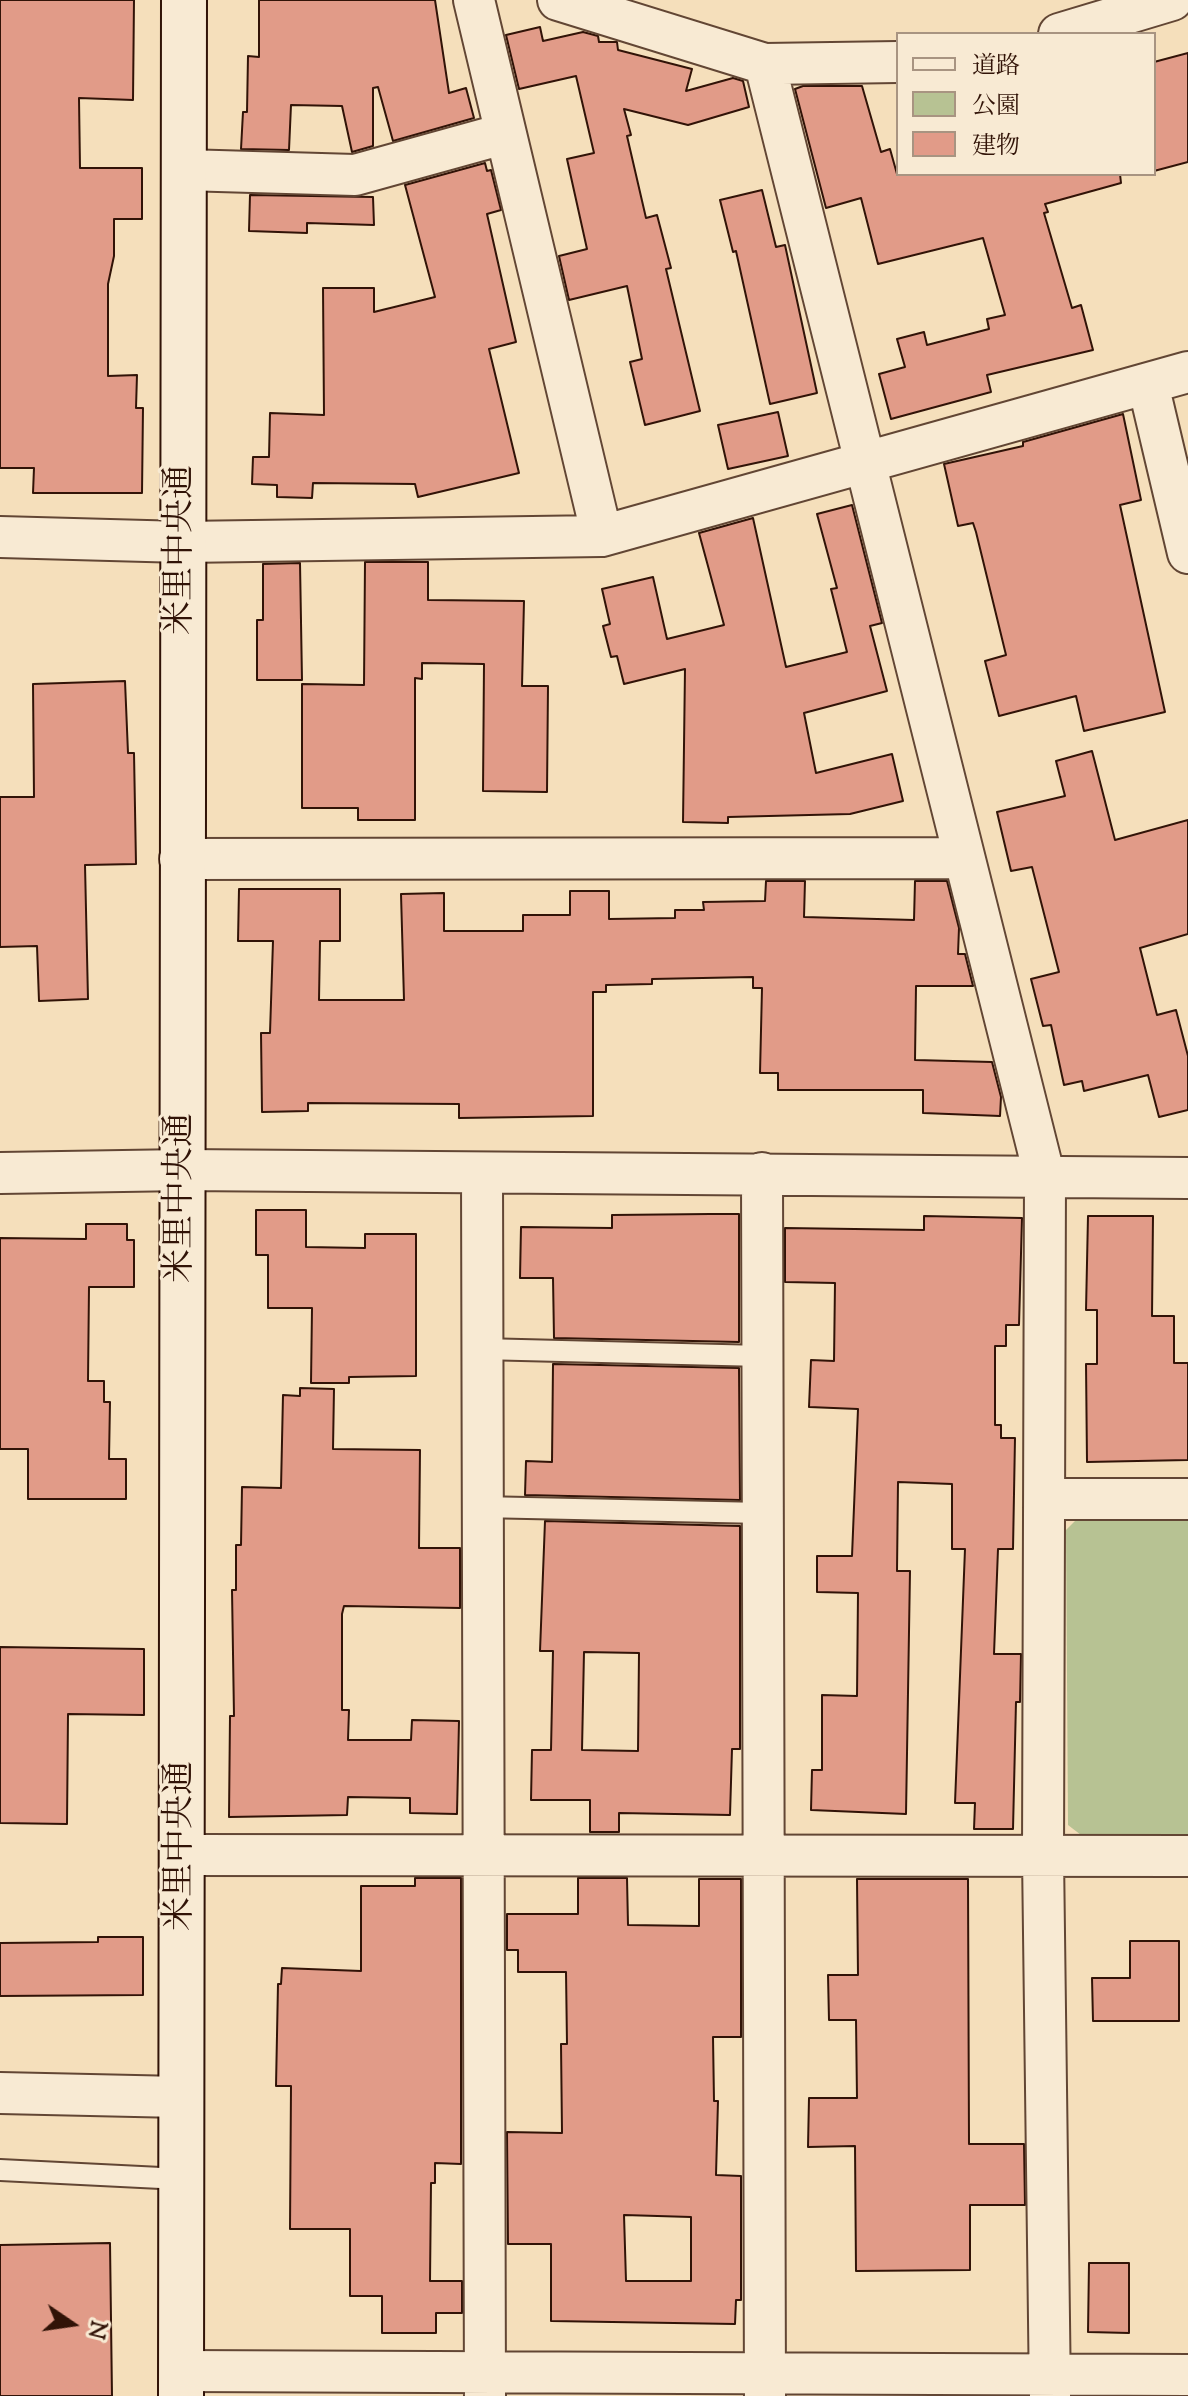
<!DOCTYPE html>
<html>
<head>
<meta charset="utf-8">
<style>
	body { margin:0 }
	#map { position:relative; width:1188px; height:2396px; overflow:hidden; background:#f5dfbb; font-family:"Sorts Mill Goudy","Noto Serif JP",serif }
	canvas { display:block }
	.legend { position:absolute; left:896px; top:32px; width:260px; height:144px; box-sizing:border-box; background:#f8ead3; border:2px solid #a89481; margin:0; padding:10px 14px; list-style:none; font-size:24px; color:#311307 }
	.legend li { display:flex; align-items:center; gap:16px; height:40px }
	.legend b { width:40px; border:2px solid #a89481 }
	.north { position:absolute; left:32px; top:2284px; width:80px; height:80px; -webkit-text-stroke:6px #f8ead3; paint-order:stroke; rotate:103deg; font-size:22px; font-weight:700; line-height:32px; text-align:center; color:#311307 }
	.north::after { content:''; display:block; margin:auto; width:28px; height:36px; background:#311307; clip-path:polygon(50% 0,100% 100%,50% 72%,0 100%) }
</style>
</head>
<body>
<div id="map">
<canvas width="1188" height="2396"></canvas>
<ul class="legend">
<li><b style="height:10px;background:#f8ead3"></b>道路</li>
<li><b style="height:22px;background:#b7c293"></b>公園</li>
<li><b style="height:22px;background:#e19b88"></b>建物</li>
</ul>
<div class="north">N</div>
</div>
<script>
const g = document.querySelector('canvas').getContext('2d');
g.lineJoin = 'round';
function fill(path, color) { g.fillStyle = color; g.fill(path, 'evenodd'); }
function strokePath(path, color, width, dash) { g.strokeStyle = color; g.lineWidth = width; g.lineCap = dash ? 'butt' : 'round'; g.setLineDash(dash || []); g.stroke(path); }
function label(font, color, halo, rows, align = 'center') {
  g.font = font + ' "Sorts Mill Goudy","Noto Serif JP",serif'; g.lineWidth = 6; g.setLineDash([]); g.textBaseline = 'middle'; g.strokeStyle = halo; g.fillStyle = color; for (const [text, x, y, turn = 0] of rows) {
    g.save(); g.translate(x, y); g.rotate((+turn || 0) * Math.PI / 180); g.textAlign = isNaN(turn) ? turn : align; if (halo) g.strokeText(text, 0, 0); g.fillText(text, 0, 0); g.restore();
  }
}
const green = new Path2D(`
	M 1077,1519 L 1188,1519 L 1188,1835 L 1081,1835 L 1068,1825 L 1066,1530 Z`);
const building = new Path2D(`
	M 0,0 L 134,0 L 133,100 L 79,98 L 80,168 L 142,168 L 142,219 L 114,219 L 114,256 L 108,284 L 108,376 L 137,375 L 136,408 L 143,408 L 142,493 L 33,493 L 34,468 L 0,468 Z
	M 259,0 L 435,0 L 449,93 L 466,88 L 474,118 L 393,141 L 378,87 L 373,88 L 373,146 L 352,152 L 342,106 L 291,105 L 289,150 L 241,149 L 243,112 L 247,112 L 248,56 L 259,57 Z
	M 540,27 L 543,41 L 583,32 L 598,36 L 599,42 L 617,42 L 618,50 L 692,69 L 686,91 L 733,78 L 743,81 L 749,107 L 688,125 L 624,109 L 631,135 L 627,136 L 646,218 L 657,215 L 671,268 L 666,269 L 700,411 L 645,425 L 630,362 L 642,359 L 627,286 L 569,300 L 559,256 L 587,249 L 567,159 L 594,153 L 576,76 L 519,89 L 506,35 Z
	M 1188,53 L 1188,162 L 1154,171 L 1154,62 Z
	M 803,86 L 862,86 L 881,152 L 890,149 L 897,174 L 1120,174 L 1121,183 L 1045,204 L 1048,212 L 1044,213 L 1072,308 L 1081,305 L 1093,350 L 987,375 L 991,392 L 891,419 L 879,374 L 905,367 L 897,339 L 924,332 L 927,345 L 989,329 L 987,319 L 1005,315 L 983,238 L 878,264 L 861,198 L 826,208 L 795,89 Z
	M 485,163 L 487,171 L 491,170 L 501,210 L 487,214 L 516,342 L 489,349 L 519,473 L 418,497 L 415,484 L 313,483 L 312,498 L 277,497 L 277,485 L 252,484 L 253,457 L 269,457 L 270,413 L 324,415 L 323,288 L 374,288 L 374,312 L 435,297 L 405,185 Z
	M 762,190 L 776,247 L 785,245 L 817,393 L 770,404 L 736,251 L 733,252 L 720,200 Z
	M 250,195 L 373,197 L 374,225 L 307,223 L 307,233 L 249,231 Z
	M 778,412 L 788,456 L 728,469 L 718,425 Z
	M 1123,414 L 1141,500 L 1120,505 L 1165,712 L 1084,731 L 1076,696 L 999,716 L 985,661 L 1006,655 L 976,532 L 973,523 L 958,526 L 944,464 L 1023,446 L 1023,442 Z
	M 852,505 L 882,623 L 870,626 L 887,691 L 804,713 L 816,773 L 892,754 L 903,801 L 850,814 L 728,817 L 728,823 L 683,822 L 685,669 L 624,684 L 617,656 L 611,657 L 603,626 L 610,624 L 602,589 L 653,577 L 667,639 L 724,625 L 699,533 L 753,518 L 786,667 L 847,652 L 831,589 L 837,588 L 817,514 Z
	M 365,562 L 428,562 L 428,600 L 524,601 L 522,686 L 548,686 L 547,792 L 483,791 L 484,664 L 422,663 L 422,679 L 415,678 L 415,820 L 358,820 L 358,808 L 302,808 L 302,684 L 364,685 Z
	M 300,563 L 302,680 L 257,680 L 257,620 L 263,620 L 263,564 Z
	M 125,681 L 128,753 L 134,753 L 136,864 L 85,865 L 88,999 L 39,1001 L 37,946 L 0,947 L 0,797 L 34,797 L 33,684 Z
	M 1092,751 L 1115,840 L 1188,820 L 1188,934 L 1140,948 L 1157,1015 L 1176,1010 L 1188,1056 L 1188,1110 L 1159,1117 L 1148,1075 L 1084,1091 L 1082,1081 L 1064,1085 L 1051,1025 L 1043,1026 L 1031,979 L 1059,972 L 1032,867 L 1011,871 L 997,812 L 1065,796 L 1056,761 Z
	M 766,881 L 805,881 L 804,917 L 914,920 L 915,881 L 947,881 L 959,928 L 958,954 L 965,954 L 973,986 L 916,986 L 915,1060 L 992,1062 L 1001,1097 L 1000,1116 L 923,1113 L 923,1090 L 778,1090 L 778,1073 L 760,1073 L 762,988 L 753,988 L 753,977 L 652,979 L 652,984 L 606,985 L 606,992 L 593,992 L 593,1116 L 459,1118 L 459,1104 L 308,1103 L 308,1111 L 262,1112 L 261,1033 L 270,1033 L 273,941 L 238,941 L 239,889 L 340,889 L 340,941 L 320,941 L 319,1000 L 404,1000 L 401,894 L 444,893 L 444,931 L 523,931 L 523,915 L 570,915 L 570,891 L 609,891 L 609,919 L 675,918 L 675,910 L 704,910 L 703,902 L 765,901 Z
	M 256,1210 L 306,1210 L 306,1247 L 365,1248 L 365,1234 L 416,1234 L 416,1376 L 349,1377 L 349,1383 L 311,1383 L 312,1308 L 268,1308 L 268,1255 L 256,1255 Z
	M 710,1214 L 739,1214 L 739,1342 L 554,1338 L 553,1278 L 520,1278 L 521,1227 L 612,1228 L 612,1215 Z
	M 924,1216 L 1022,1218 L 1019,1325 L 1006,1325 L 1006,1346 L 995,1346 L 995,1425 L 1001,1425 L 1001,1438 L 1015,1438 L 1013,1549 L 998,1549 L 994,1654 L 1021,1654 L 1020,1702 L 1016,1702 L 1013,1829 L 974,1829 L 975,1803 L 955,1803 L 965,1549 L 952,1549 L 952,1484 L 898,1482 L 897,1571 L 910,1571 L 906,1814 L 811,1810 L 812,1770 L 822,1770 L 822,1695 L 857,1696 L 858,1593 L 817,1592 L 817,1556 L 852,1556 L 858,1409 L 809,1407 L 811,1360 L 834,1361 L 835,1283 L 785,1282 L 785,1228 L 924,1230 Z
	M 1088,1216 L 1153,1216 L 1152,1316 L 1174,1316 L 1174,1363 L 1188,1363 L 1188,1460 L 1087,1462 L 1086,1364 L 1097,1364 L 1097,1310 L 1086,1310 Z
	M 86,1224 L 127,1224 L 127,1240 L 134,1240 L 134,1287 L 89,1287 L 88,1381 L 104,1381 L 104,1402 L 110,1402 L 109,1459 L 126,1459 L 126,1499 L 28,1499 L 28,1449 L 0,1449 L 0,1238 L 86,1239 Z
	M 553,1364 L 739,1368 L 740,1500 L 525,1495 L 526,1461 L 552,1462 Z
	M 300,1388 L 334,1389 L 333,1449 L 420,1450 L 419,1548 L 460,1548 L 460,1608 L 344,1606 L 342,1614 L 342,1710 L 349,1710 L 348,1740 L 411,1740 L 412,1720 L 459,1721 L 457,1814 L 410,1813 L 410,1798 L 348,1797 L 347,1815 L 229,1817 L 230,1716 L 234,1716 L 232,1590 L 236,1590 L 236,1545 L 241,1545 L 242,1487 L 281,1488 L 283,1395 L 300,1396 Z
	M 545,1521 L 740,1526 L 740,1749 L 732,1749 L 730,1815 L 619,1813 L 619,1832 L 590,1832 L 590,1800 L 531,1800 L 532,1750 L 551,1750 L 553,1651 L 540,1651 ZM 584,1652 L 639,1653 L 638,1751 L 582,1750 Z
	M 0,1647 L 144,1649 L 144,1715 L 68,1714 L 67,1824 L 0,1823 Z
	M 415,1878 L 461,1878 L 461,2164 L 435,2163 L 435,2183 L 431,2183 L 430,2281 L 462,2281 L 462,2313 L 436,2313 L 436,2333 L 382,2333 L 382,2296 L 350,2296 L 350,2229 L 290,2229 L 291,2086 L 276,2086 L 278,1984 L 281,1984 L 282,1968 L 361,1971 L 361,1886 L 415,1886 Z
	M 578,1878 L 627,1878 L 628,1925 L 699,1926 L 699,1879 L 741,1879 L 741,2037 L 713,2037 L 714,2101 L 718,2101 L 716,2175 L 741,2176 L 741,2300 L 736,2300 L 735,2324 L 551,2321 L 551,2244 L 508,2244 L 507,2132 L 562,2133 L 561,2044 L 567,2044 L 566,1972 L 518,1972 L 518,1950 L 507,1950 L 507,1914 L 578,1914 ZM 624,2215 L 691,2217 L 691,2281 L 626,2281 Z
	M 857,1879 L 968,1879 L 969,2144 L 1024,2144 L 1025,2205 L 970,2205 L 970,2270 L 856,2271 L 855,2146 L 808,2147 L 809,2098 L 857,2098 L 856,2020 L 829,2020 L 828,1975 L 858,1975 Z
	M 98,1937 L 143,1937 L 143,1995 L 0,1996 L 0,1943 L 98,1942 Z
	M 1130,1941 L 1179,1941 L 1179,2021 L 1093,2021 L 1092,1978 L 1130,1978 Z
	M 110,2243 L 112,2396 L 0,2396 L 0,2245 Z
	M 1089,2263 L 1129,2263 L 1129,2333 L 1088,2332 Z`);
const lane = new Path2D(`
	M 481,1349 L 762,1356
	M 480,1507 L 763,1513
	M 0,2170 L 181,2179`);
const street = new Path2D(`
	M 474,0 L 602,536
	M 558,0 L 765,64 L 898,62
	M 1059,34 L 1172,0
	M 765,64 L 1045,1178 L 1043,1856 L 1050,2396
	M 184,170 L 355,175 L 503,134
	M 1148,384 L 1188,553
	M 0,537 L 183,542 L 602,536 L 1188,372
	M 180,859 L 963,858
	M 0,1173 L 184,1170 L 1188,1178
	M 482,1173 L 485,2396
	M 762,1173 L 765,2396
	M 1045,1499 L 1188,1499
	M 183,1855 L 1188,1856
	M 0,2093 L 180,2097
	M 181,2371 L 1188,2375`);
const secondary = new Path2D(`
	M 181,2396 L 184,0`);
const streetNames = [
	["米里中央通",183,550,-90],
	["米里中央通",183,1198,-90],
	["米里中央通",183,1846,-90]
];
fill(green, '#b7c293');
fill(building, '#e19b88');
strokePath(building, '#311307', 2);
strokePath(lane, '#624634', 24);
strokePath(street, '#624634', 44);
strokePath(secondary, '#311307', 48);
strokePath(lane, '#f8ead3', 20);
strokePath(street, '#f8ead3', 40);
strokePath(secondary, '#f8ead3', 44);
label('34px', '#311307', '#f8ead3', streetNames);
</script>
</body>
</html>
